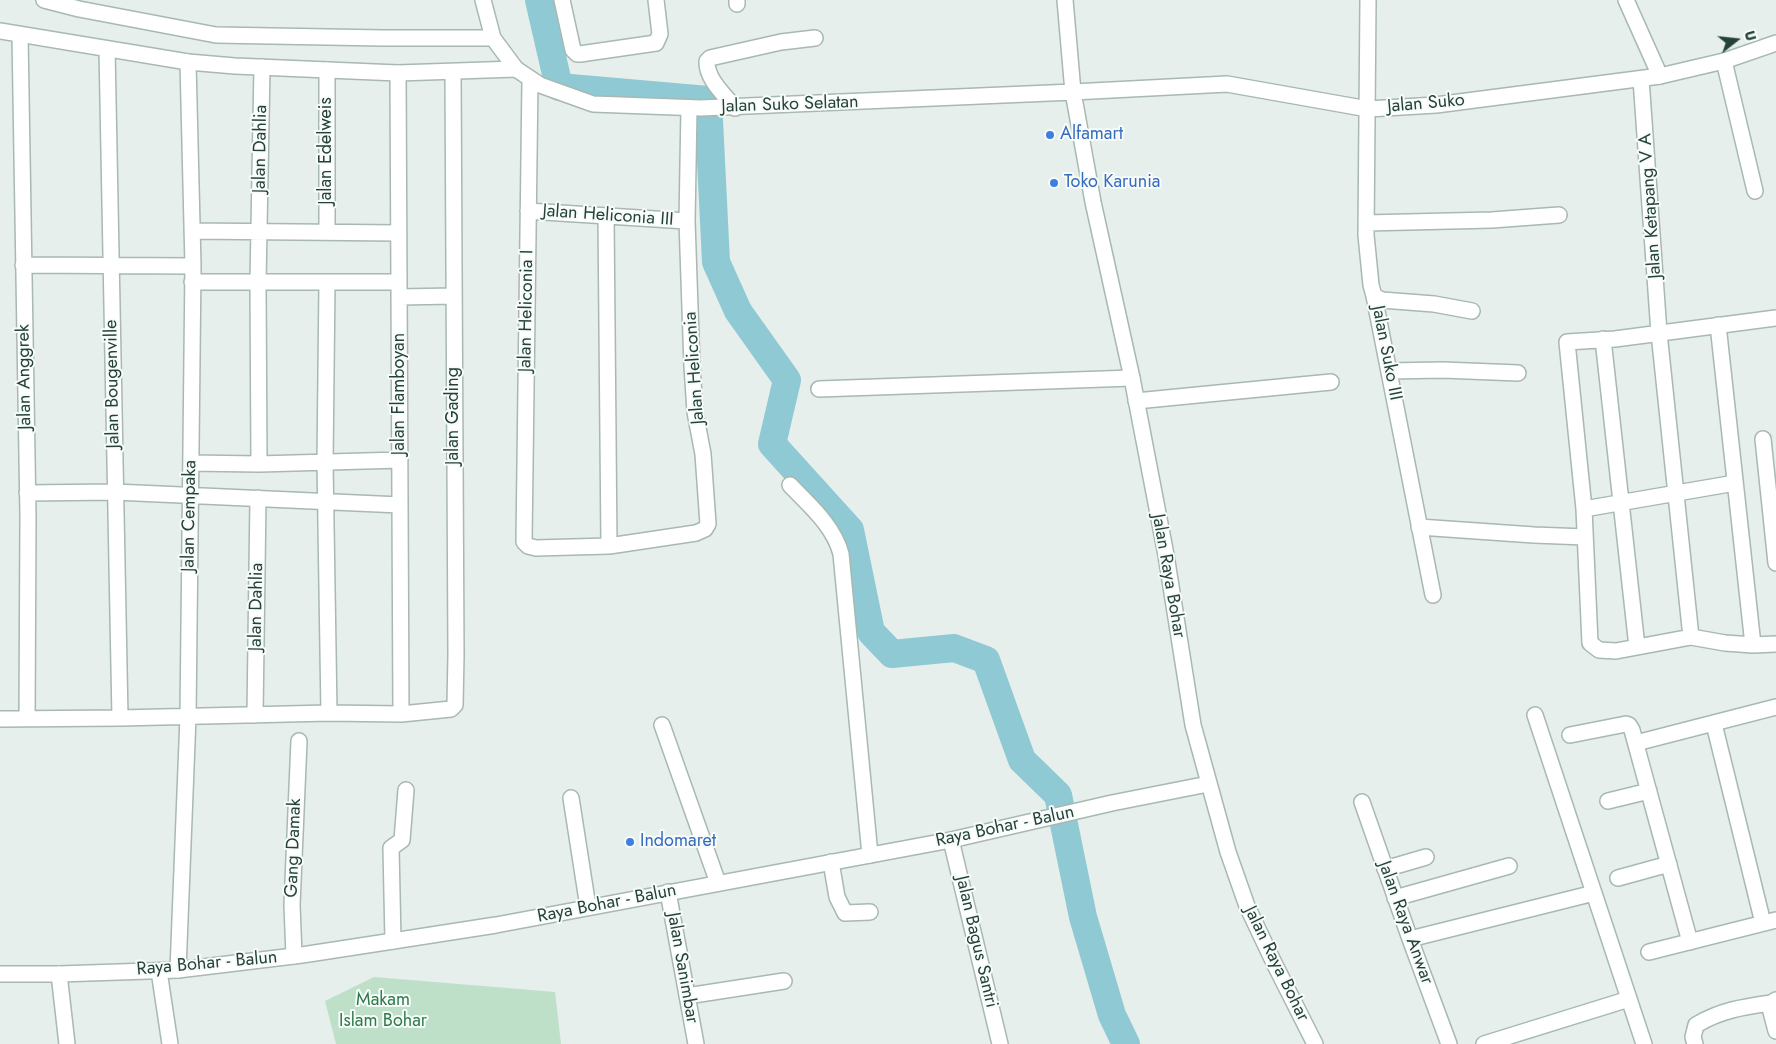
<!DOCTYPE html>
<html>
<head>
<meta charset="utf-8">
<style>
	body { margin:0 }
	#map { position:relative; width:1776px; height:1044px; overflow:hidden; background:#e6efeb; font-family:Jost,sans-serif }
	canvas { display:block }
	.north { position:absolute; left:1711px; top:15px; width:50px; height:50px; -webkit-text-stroke:4px #f7fbf9; paint-order:stroke; rotate:74deg; font-size:14px; font-weight:700; line-height:20px; text-align:center; color:#24423a }
	.north::after { content:''; display:block; margin:auto; width:18px; height:22px; background:#24423a; clip-path:polygon(50% 0,100% 100%,50% 72%,0 100%) }
</style>
</head>
<body>
<div id="map">
<canvas width="1776" height="1044"></canvas>
<div class="north">U</div>
</div>
<script>
const g = document.querySelector('canvas').getContext('2d');
g.lineJoin = 'round';
function fill(path, color) { g.fillStyle = color; g.fill(path, 'evenodd'); }
function strokePath(path, color, width, dash) { g.strokeStyle = color; g.lineWidth = width; g.lineCap = dash ? 'butt' : 'round'; g.setLineDash(dash || []); g.stroke(path); }
function label(font, color, halo, rows, align = 'center') {
  g.font = font + ' Jost,sans-serif'; g.lineWidth = 4; g.setLineDash([]); g.textBaseline = 'middle'; g.strokeStyle = halo; g.fillStyle = color; for (const [text, x, y, turn = 0] of rows) {
    g.save(); g.translate(x, y); g.rotate((+turn || 0) * Math.PI / 180); g.textAlign = isNaN(turn) ? turn : align; if (halo) g.strokeText(text, 0, 0); g.fillText(text, 0, 0); g.restore();
  }
}
const green = new Path2D(`
	M 374,977 L 555,992 L 561,1044 L 336,1044 L 325,1001 Z`);
const river = new Path2D(`
	M 539,0 L 559,87 L 708,100 L 716,262 L 738,311 L 787,380 L 772,444 L 850,530 L 871,632 L 892,654 L 954,648 L 986,660 L 1022,760 L 1058,795 L 1083,917 L 1112,1015 L 1126,1044`);
const minor = new Path2D(`
	M 44,0 L 79,9 L 216,35 L 383,38 L 493,38
	M 483,0 L 493,38 L 516,69
	M 562,0 L 573,50 L 577,54 L 580,54 L 656,43 L 660,34 L 656,0
	M 737,0 L 737,4
	M 1368,0 L 1366,235 L 1371,285 L 1374,296 L 1433,595
	M 1626,0 L 1660,76
	M 20,35 L 28,516 L 27,719
	M 107,49 L 120,718
	M 1724,61 L 1755,191
	M 262,67 L 258,282 L 259,464 L 400,460
	M 398,73 L 401,714
	M 1641,79 L 1659,333 L 1691,637
	M 530,80 L 524,542 L 528,546 L 536,548 L 609,546 L 606,216
	M 735,108 C 725,95 706,79 707,61 L 710,58 L 781,42 L 815,38
	M 528,211 L 687,221
	M 1366,223 L 1492,220 L 1559,215
	M 192,231 L 399,233
	M 327,232 L 327,70
	M 23,265 L 193,266
	M 192,282 L 399,282
	M 327,282 L 325,462 L 329,713
	M 1374,296 L 1382,300 L 1434,304 L 1472,311
	M 399,297 L 454,296
	M 1776,318 L 1615,339 L 1567,342 L 1584,509 L 1590,643 L 1599,650 L 1616,651 L 1691,637 L 1725,643 L 1753,645 L 1776,644
	M 1718,325 L 1753,645
	M 1603,339 L 1637,647
	M 1389,371 L 1443,370 L 1518,373
	M 819,389 L 1132,378
	M 1136,401 L 1331,382
	M 1763,439 L 1776,563
	M 191,463 L 259,464
	M 790,485 C 809,505 834,526 841,554 L 870,855
	M 27,493 L 115,492 L 400,505
	M 1584,509 L 1735,483
	M 1419,527 L 1534,535 L 1585,537
	M 609,546 L 696,533 L 705,529 L 708,524 L 703,454 L 695,412 L 692,366 L 687,221 L 689,108
	M 255,715 L 258,498
	M 1535,715 L 1644,1044
	M 0,719 L 120,718 L 329,713 L 401,714 L 451,709 L 455,705 L 456,655 L 453,72
	M 1714,724 L 1763,923
	M 662,725 L 718,883
	M 1570,735 L 1626,724 L 1629,725 L 1632,730 L 1690,942
	M 1636,743 L 1776,707
	M 571,798 L 588,907
	M 1608,801 L 1649,791
	M 1362,802 L 1410,939 L 1449,1044
	M 951,840 L 1000,1044
	M 831,862 L 837,897 L 845,913 L 870,912
	M 1385,869 L 1426,857
	M 1618,878 L 1669,864
	M 668,892 L 696,1044
	M 1395,898 L 1509,866
	M 1410,939 L 1594,893
	M 393,941 L 391,848 L 402,840 L 406,790
	M 1649,952 L 1776,920
	M 294,956 L 292,905 L 299,741
	M 178,970 L 188,717 L 193,266 L 188,62
	M 159,971 L 170,1044
	M 59,974 L 67,1044
	M 687,996 L 784,981
	M 1776,1000 L 1771,1003 L 1770,1008 L 1776,1031
	M 1484,1044 L 1629,999
	M 1695,1044 L 1693,1037 L 1696,1025 C 1721,1010 1743,1007 1771,1003`);
const tertiary = new Path2D(`
	M 1065,0 L 1073,92 L 1093,202 L 1132,378 L 1166,555 L 1193,725 L 1228,852 L 1247,906 L 1274,963 L 1315,1044
	M 0,31 L 188,62 L 235,66 L 398,73 L 516,69 L 540,85 L 593,104 L 701,108 L 1073,92 L 1227,84 L 1368,109 L 1436,105 L 1660,76 L 1724,61 L 1776,43
	M 0,974 L 59,974 L 178,970 L 302,955 L 393,941 L 496,925 L 951,840 L 1112,803 L 1208,784`);
const markers = [
	[1050,135,5,"#3f7fe0"],
	[1054,183,5,"#3f7fe0"],
	[630,842,5,"#3f7fe0"]
];
const streetNames = [
	["Jalan Suko",1426,104,-5],
	["Jalan Suko Selatan",790,105,-2],
	["Jalan Dahlia",261,149,-89],
	["Jalan Edelweis",327,151,-90],
	["Jalan Ketapang V A",1651,206,-94],
	["Jalan Heliconia III",608,216,4],
	["Jalan Heliconia I",527,311,-89],
	["Jalan Suko III",1386,353,79],
	["Jalan Heliconia",695,368,-94],
	["Jalan Anggrek",25,377,-91],
	["Jalan Bougenville",113,384,-91],
	["Jalan Flamboyan",400,394,-90],
	["Jalan Gading",454,416,-90],
	["Jalan Cempaka",190,516,-89],
	["Jalan Raya Bohar",1168,576,80],
	["Jalan Dahlia",257,607,-89],
	["Raya Bohar - Balun",1005,827,-12],
	["Gang Damak",294,848,-88],
	["Raya Bohar - Balun",607,904,-11],
	["Jalan Raya Anwar",1405,923,70],
	["Jalan Bagus Santri",976,942,77],
	["Raya Bohar - Balun",207,964,-5],
	["Jalan Raya Bohar",1276,964,64],
	["Jalan Sanimbar",682,968,80]
];
const shopNames = [
	["Alfamart",1060,135],
	["Toko Karunia",1064,183],
	["Indomaret",640,842]
];
const parkNames = [
	["Makam",383,1001],
	["Islam Bohar",383,1022]
];
fill(green, '#bfe0c8');
strokePath(river, '#8ec9d4', 28);
strokePath(minor, '#a8b8b2', 18);
strokePath(tertiary, '#a8b8b2', 18);
strokePath(minor, '#fff', 15);
strokePath(tertiary, '#fff', 15);
for (const [x, y, r, color] of markers) { const dot = new Path2D(); dot.arc(x, y, r, 0, 2 * Math.PI); g.fillStyle = color; g.fill(dot); strokePath(dot, '#f7fbf9', 2); }
label('18px', '#24423a', '#f7fbf9', streetNames);
label('18px', '#366cbe', '#f7fbf9', shopNames, 'left');
label('18px', '#2d7a4b', '#f7fbf9', parkNames);
</script>
</body>
</html>
